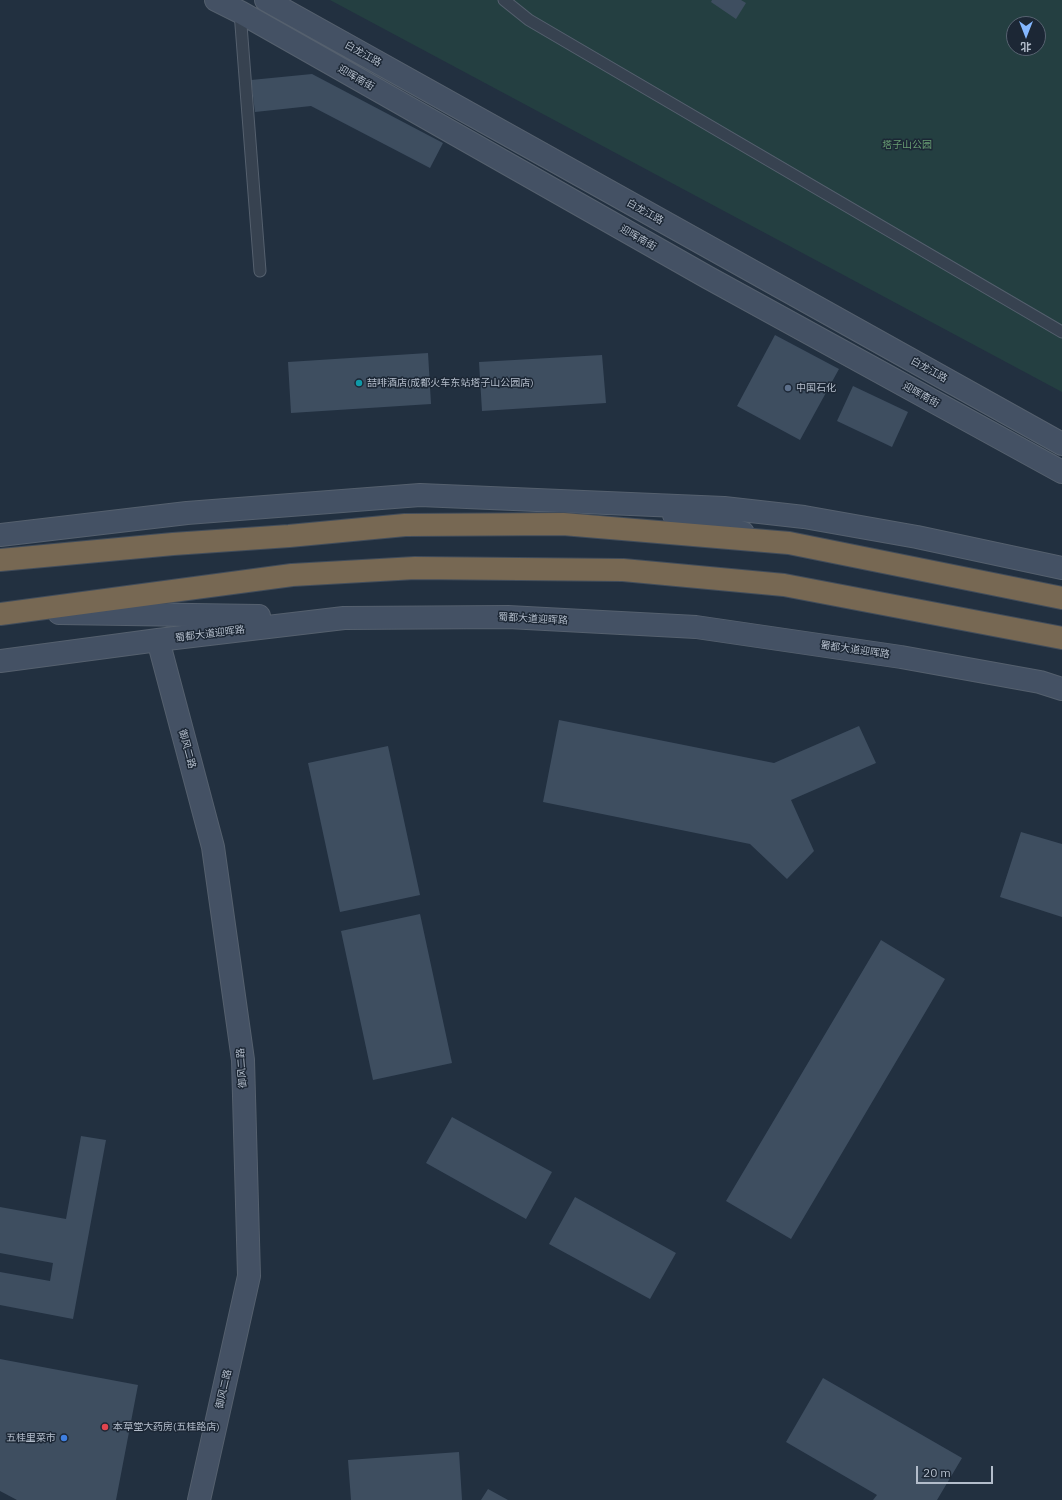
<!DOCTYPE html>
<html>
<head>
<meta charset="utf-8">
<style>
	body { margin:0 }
	#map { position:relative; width:1062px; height:1500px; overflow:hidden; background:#223040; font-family:"IBM Plex Sans","Noto Sans SC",sans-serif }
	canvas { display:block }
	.north { position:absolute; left:1006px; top:16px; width:40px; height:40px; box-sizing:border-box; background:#1c2735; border:1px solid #586371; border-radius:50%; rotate:180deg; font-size:11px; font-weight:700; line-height:16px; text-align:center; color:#b3bdcb }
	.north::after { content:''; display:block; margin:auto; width:14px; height:18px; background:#84b7ff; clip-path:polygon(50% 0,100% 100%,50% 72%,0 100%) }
	.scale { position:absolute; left:916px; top:1466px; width:77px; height:18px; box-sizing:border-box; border:2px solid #b3bdcb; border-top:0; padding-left:5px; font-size:12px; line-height:14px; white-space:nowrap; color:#b3bdcb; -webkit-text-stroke:3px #1c2735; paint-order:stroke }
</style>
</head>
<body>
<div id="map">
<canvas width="1062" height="1500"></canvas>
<div class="north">北</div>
<div class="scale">20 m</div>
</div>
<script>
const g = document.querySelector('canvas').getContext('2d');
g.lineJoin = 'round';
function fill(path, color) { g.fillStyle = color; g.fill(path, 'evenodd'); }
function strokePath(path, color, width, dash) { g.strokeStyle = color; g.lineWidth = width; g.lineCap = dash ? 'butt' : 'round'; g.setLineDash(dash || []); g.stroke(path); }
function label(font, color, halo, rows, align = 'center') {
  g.font = font + ' "IBM Plex Sans","Noto Sans SC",sans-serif'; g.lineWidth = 3; g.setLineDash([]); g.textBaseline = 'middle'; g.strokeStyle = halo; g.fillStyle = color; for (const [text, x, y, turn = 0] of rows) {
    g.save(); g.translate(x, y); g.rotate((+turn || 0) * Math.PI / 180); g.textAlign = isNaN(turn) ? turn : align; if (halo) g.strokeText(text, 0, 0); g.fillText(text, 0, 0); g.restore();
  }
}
const green = new Path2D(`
	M 330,0 L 1062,0 L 1062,392 ZM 1014,24 L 1038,24 L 1038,48 L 1014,48 Z`);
const building = new Path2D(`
	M 712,0 L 741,0 L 746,3 L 736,19 L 711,2 Z
	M 312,74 L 443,143 L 430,168 L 311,106 L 255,112 L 251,80 Z
	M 775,335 L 839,369 L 800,440 L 737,406 Z
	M 428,353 L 431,404 L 291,413 L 288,362 Z
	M 602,355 L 606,403 L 482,411 L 479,362 Z
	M 853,386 L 908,412 L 892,447 L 837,421 Z
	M 559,720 L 774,763 L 859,726 L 876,763 L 791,800 L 814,851 L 787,879 L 750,844 L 543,802 Z
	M 388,746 L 420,895 L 340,912 L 308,763 Z
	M 1021,832 L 1062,844 L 1062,917 L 1000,897 Z
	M 420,914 L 452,1063 L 373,1080 L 341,931 Z
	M 881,940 L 945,979 L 791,1239 L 726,1201 Z
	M 452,1117 L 552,1172 L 526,1219 L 426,1163 Z
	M 81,1136 L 106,1140 L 73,1319 L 0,1305 L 0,1272 L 50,1281 L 53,1263 L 0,1253 L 0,1207 L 66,1219 Z
	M 575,1197 L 676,1253 L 650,1299 L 549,1244 Z
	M 0,1359 L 138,1385 L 116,1500 L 17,1500 L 0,1491 Z
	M 823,1378 L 962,1458 L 937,1500 L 873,1500 L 877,1495 L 786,1442 Z
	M 459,1452 L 462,1500 L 351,1500 L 348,1460 Z
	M 488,1489 L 508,1500 L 481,1500 Z`);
const lane = new Path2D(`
	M 504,0 L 529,20 L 1062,332
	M 240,12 L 260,271`);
const secondary = new Path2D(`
	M 216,0 L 240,12 L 707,277 L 1062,472
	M 266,0 L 1062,444
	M 674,515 L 743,533
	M 0,535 L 187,513 L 420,495 L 724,508 L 804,517 L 917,537 L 1062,568
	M 59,613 L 259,616
	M 158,640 L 213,847 L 243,1060 L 249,1276 L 199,1500
	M 0,661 L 158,640 L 344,618 L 508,617 L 696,627 L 901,657 L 1040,682 L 1062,689`);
const highway = new Path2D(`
	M 0,560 L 173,544 L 289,536 L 405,525 L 563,524 L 789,543 L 1062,598
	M 0,614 L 292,575 L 415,568 L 623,570 L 784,585 L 1062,638`);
const markers = [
	[359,383,4,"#0f9aa8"],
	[788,388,4,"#5c6f8a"],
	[105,1427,4,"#e0444e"],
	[64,1438,4,"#3f7fe0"]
];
const streetNames = [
	["白龙江路",363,54,29],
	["迎晖南街",356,78,30],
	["白龙江路",645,212,29],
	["迎晖南街",638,238,30],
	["白龙江路",929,370,29],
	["迎晖南街",921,395,29],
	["蜀都大道迎晖路",533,619,3],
	["蜀都大道迎晖路",210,634,-7],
	["蜀都大道迎晖路",855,650,8],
	["御风二路",187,749,75],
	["御风二路",242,1068,-94],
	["御风二路",224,1389,-77]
];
const parkNames = [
	["塔子山公园",907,145]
];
const poiNames = [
	["喆啡酒店(成都火车东站塔子山公园店)",367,383],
	["中国石化",796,388],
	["本草堂大药房(五桂路店)",113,1427],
	["五桂里菜市",56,1438,"right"]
];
fill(green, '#243f41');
fill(building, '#3e4e60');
strokePath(lane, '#55606e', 13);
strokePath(secondary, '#55606e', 24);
strokePath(highway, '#424d5b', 24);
strokePath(lane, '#374250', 11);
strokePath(secondary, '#445164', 22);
strokePath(highway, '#776853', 22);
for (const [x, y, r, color] of markers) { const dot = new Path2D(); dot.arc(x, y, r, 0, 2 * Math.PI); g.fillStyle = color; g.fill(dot); strokePath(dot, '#1c2735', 1.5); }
label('10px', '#b3bdcb', '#1c2735', streetNames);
label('10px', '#689e73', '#1c2735', parkNames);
label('10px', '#b3bdcb', '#1c2735', poiNames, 'left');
</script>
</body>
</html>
